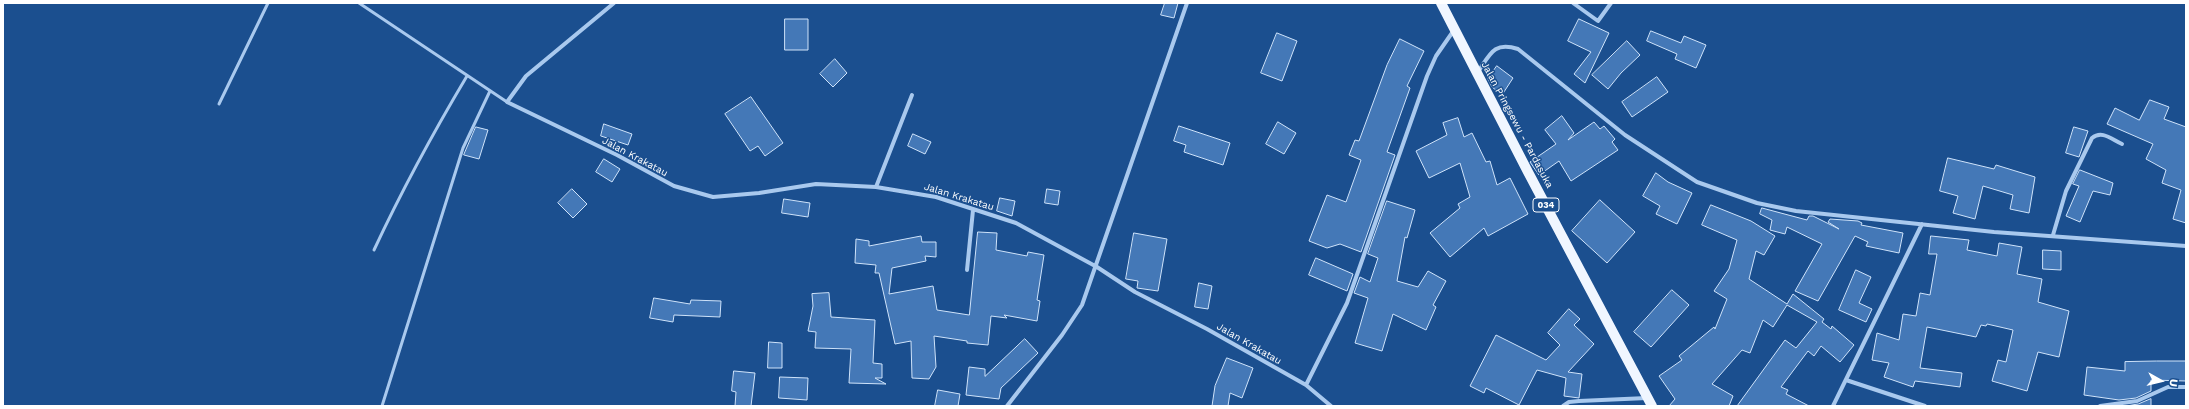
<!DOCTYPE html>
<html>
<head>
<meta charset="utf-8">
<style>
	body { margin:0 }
	#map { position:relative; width:2189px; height:409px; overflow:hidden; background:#1b4f8f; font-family:"Work Sans",sans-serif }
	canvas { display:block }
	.frame { position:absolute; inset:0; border:4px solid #fff; pointer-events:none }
	.north { position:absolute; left:2141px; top:361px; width:40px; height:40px; -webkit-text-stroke:3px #1b4f8f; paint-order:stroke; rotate:98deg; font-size:11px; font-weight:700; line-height:16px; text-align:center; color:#fff }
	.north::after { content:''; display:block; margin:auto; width:14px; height:18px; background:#fff; clip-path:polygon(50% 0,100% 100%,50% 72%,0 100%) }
</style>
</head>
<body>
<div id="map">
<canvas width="2189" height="409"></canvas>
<div class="frame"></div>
<div class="north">U</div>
</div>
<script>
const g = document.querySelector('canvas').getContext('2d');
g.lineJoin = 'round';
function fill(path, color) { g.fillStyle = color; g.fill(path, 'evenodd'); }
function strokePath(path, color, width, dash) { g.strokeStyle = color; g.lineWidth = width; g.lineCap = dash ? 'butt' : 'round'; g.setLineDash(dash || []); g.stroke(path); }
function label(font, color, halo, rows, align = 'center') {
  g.font = font + ' "Work Sans",sans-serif'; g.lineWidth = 3; g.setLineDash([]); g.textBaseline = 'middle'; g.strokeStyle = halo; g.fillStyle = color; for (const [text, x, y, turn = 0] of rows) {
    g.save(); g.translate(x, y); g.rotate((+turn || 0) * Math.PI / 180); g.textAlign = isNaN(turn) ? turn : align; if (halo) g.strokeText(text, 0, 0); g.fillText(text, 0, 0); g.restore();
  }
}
const building = new Path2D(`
	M 1165,3 L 1178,3 L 1174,18 L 1161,15 Z
	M 785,19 L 808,19 L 808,50 L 785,50 Z
	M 1579,19 L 1609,33 L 1585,83 L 1574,74 L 1591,52 L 1568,41 Z
	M 1651,31 L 1681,43 L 1684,36 L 1706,45 L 1696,68 L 1675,59 L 1677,54 L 1647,41 Z
	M 1277,33 L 1297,41 L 1282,81 L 1261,73 Z
	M 1400,39 L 1424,51 L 1407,86 L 1410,88 L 1387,152 L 1395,155 L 1361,252 L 1340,244 L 1327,248 L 1309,241 L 1327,195 L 1346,202 L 1361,160 L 1349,155 L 1355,140 L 1359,141 L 1387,65 Z
	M 1627,41 L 1640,55 L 1621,73 L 1608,89 L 1592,75 Z
	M 835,59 L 847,73 L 833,87 L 820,74 Z
	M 1497,66 L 1513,78 L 1502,95 L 1492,87 L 1488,79 Z
	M 1657,77 L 1668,92 L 1632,117 L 1622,102 Z
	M 751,97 L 783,143 L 765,156 L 758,146 L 750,151 L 725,114 Z
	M 2150,100 L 2169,107 L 2164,119 L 2186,127 L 2186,223 L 2173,219 L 2181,190 L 2162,183 L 2166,170 L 2146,159 L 2153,144 L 2107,124 L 2115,108 L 2139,120 Z
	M 1562,116 L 1574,133 L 1568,140 L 1594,122 L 1600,129 L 1604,126 L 1615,139 L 1612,142 L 1618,150 L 1571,181 L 1559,161 L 1539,175 L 1530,162 L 1556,144 L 1545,130 Z
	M 1458,118 L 1464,137 L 1472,133 L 1486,162 L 1490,161 L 1497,185 L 1510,178 L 1528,214 L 1488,236 L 1484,228 L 1450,257 L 1430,233 L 1460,208 L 1458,204 L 1470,197 L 1460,163 L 1429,178 L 1416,151 L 1447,135 L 1443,123 Z
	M 1278,122 L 1296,133 L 1284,154 L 1266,144 Z
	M 604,124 L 632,134 L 628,145 L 601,136 Z
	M 1179,126 L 1230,143 L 1223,165 L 1184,152 L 1186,145 L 1174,141 Z
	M 476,127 L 488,130 L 479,159 L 464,155 Z
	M 2074,127 L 2088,131 L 2079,157 L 2066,153 Z
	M 913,134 L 931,142 L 925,154 L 908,146 Z
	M 1948,158 L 1994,169 L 1996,165 L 2035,177 L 2029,213 L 2010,209 L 2013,195 L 1983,186 L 1975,219 L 1953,213 L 1958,196 L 1940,191 Z
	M 604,159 L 620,169 L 612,182 L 596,172 Z
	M 2080,170 L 2113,183 L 2110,195 L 2093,191 L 2080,222 L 2066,216 L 2079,186 L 2073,184 Z
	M 1656,173 L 1668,182 L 1692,193 L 1677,224 L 1656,214 L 1660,206 L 1643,196 Z
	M 572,189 L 587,204 L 573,218 L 558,203 Z
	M 1047,189 L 1060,191 L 1058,205 L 1045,203 Z
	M 1000,198 L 1015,201 L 1012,216 L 997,211 Z
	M 784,199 L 810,203 L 808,217 L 782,213 Z
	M 1600,200 L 1635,232 L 1607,263 L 1572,231 Z
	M 1387,201 L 1415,210 L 1407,238 L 1405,237 L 1397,281 L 1418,287 L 1428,271 L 1446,281 L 1433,305 L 1436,307 L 1426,330 L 1393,314 L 1382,351 L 1355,343 L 1368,298 L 1354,293 L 1360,277 L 1370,282 L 1378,258 L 1368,254 Z
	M 1711,205 L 1751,221 L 1775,236 L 1764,255 L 1756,251 L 1749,279 L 1787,304 L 1793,294 L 1824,319 L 1822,322 L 1831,329 L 1832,326 L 1854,345 L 1840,362 L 1821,346 L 1814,356 L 1808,351 L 1781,387 L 1788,390 L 1786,394 L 1809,406 L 1737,406 L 1785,340 L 1796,348 L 1817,322 L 1787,305 L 1773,327 L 1763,320 L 1750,353 L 1742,350 L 1712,384 L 1733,396 L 1729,406 L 1669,406 L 1675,399 L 1659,376 L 1682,360 L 1679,356 L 1714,327 L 1715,329 L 1727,299 L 1714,291 L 1729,269 L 1737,240 L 1702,225 Z
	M 1762,208 L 1807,220 L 1809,216 L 1813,216 L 1839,229 L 1828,222 L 1830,219 L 1858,221 L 1862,223 L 1861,225 L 1903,233 L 1899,253 L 1866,246 L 1868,242 L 1855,236 L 1818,301 L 1795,291 L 1822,244 L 1787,227 L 1785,234 L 1770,230 L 1772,220 L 1760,214 Z
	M 978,232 L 997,233 L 996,250 L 1027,256 L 1028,252 L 1044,255 L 1037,300 L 1040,301 L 1037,321 L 1004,315 L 1007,318 L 991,316 L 988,345 L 967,343 L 967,341 L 934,336 L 936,367 L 929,379 L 912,378 L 911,341 L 895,344 L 879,273 L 875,273 L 876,265 L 855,263 L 856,239 L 869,241 L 869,246 L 921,236 L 922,242 L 936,242 L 936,257 L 925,256 L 926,261 L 892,268 L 889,294 L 933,286 L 937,310 L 969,315 Z
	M 1134,233 L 1167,239 L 1158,291 L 1137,288 L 1138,281 L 1126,279 Z
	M 1931,236 L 1969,240 L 1967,250 L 1997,256 L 1999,243 L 2022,247 L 2017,274 L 2042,279 L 2038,302 L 2069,311 L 2059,357 L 2038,352 L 2027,391 L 1992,381 L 1998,360 L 2006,362 L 2013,330 L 1987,324 L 1986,326 L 1981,325 L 1976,337 L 1927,327 L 1920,368 L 1962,373 L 1960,387 L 1915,381 L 1913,387 L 1884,377 L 1889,363 L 1872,360 L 1877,333 L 1899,340 L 1903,314 L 1916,316 L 1920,293 L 1930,295 L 1937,254 L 1929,254 Z
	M 2043,250 L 2061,251 L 2061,270 L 2043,269 Z
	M 1316,258 L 1353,274 L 1347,291 L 1309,275 Z
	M 1856,270 L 1871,277 L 1859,303 L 1872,309 L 1866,322 L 1839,310 Z
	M 1199,283 L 1212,286 L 1208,309 L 1195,307 Z
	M 1672,290 L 1689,305 L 1651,347 L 1634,332 Z
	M 829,293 L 831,317 L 875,320 L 873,363 L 882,364 L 882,378 L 875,378 L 886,384 L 849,383 L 851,349 L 815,348 L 816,332 L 808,331 L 813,306 L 812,294 Z
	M 654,298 L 690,304 L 691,300 L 721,301 L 720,317 L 674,315 L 673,322 L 650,318 Z
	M 1569,309 L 1580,319 L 1574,325 L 1594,344 L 1568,372 L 1582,374 L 1579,398 L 1564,396 L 1566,378 L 1537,370 L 1519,405 L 1486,388 L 1484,393 L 1470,386 L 1496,335 L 1546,360 L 1560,345 L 1548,333 Z
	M 1025,339 L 1038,353 L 1001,388 L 999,399 L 966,395 L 969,367 L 985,369 L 985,376 Z
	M 769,342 L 782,343 L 782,368 L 768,368 Z
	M 1227,358 L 1253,368 L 1242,398 L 1230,393 L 1228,406 L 1212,406 L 1215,386 Z
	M 2157,361 L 2186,361 L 2186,381 L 2151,380 L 2151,391 L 2136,398 L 2119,400 L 2084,395 L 2087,367 L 2125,371 L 2125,362 Z
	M 734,371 L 755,373 L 751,406 L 735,406 L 736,392 L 732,391 Z
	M 780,377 L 808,378 L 807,400 L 779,398 Z
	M 938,390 L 960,394 L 958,406 L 935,406 Z
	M 2151,399 L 2151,406 L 2126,406 L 2138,404 Z`);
const service = new Path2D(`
	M 359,3 L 507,102
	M 219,104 L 268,3
	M 374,250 C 402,190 433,133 467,76
	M 382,406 L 463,148 L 490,91`);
const minor = new Path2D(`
	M 614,3 L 526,76 L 507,102 L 617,155 L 674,186 L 713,197 L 759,193 L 816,184 L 876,187 L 936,197 L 1016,223 L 1097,267 L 1135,292 L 1207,329 L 1306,385 L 1331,406
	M 1573,3 L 1598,21 L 1611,3
	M 1478,72 C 1490,54 1494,41 1518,49 L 1625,135 L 1697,182 L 1757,203 L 1796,211 L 1994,232 L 2186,246
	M 876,187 L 912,95
	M 2053,235 L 2066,191 L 2092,138 C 2102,130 2111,139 2122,144
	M 967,270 L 973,210
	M 1846,380 L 1925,406
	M 1306,385 L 1347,303 L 1427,76 L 1436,56 L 1454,30
	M 1007,406 L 1062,335 L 1082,305 L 1187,3
	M 1563,406 L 1569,402 L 1579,401 L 1647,398
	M 1833,406 L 1922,224
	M 2100,406 L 2137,401 L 2168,387 L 2186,387`);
const primary = new Path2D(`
	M 1441,3 L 1528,172 L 1652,406`);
const shields = [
	[1546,205,26]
];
const shieldNames = [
	["034",1546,205]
];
const streetNames = [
	["Jalan Pringsewu - Pardasuka",1517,125,62],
	["Jalan Krakatau",635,157,28],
	["Jalan Krakatau",959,197,17],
	["Jalan Krakatau",1249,344,30]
];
fill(building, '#4478b7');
strokePath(building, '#cfe3fa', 1);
strokePath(service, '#a9c9ee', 3);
strokePath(minor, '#a9c9ee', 4);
strokePath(primary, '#f0f6ff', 10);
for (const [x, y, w] of shields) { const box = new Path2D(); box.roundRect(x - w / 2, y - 7, w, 14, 3); g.fillStyle = '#1b4f8f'; g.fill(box); strokePath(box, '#fff', 1); }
label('bold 9px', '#fff', null, shieldNames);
label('10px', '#fff', '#1b4f8f', streetNames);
</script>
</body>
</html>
